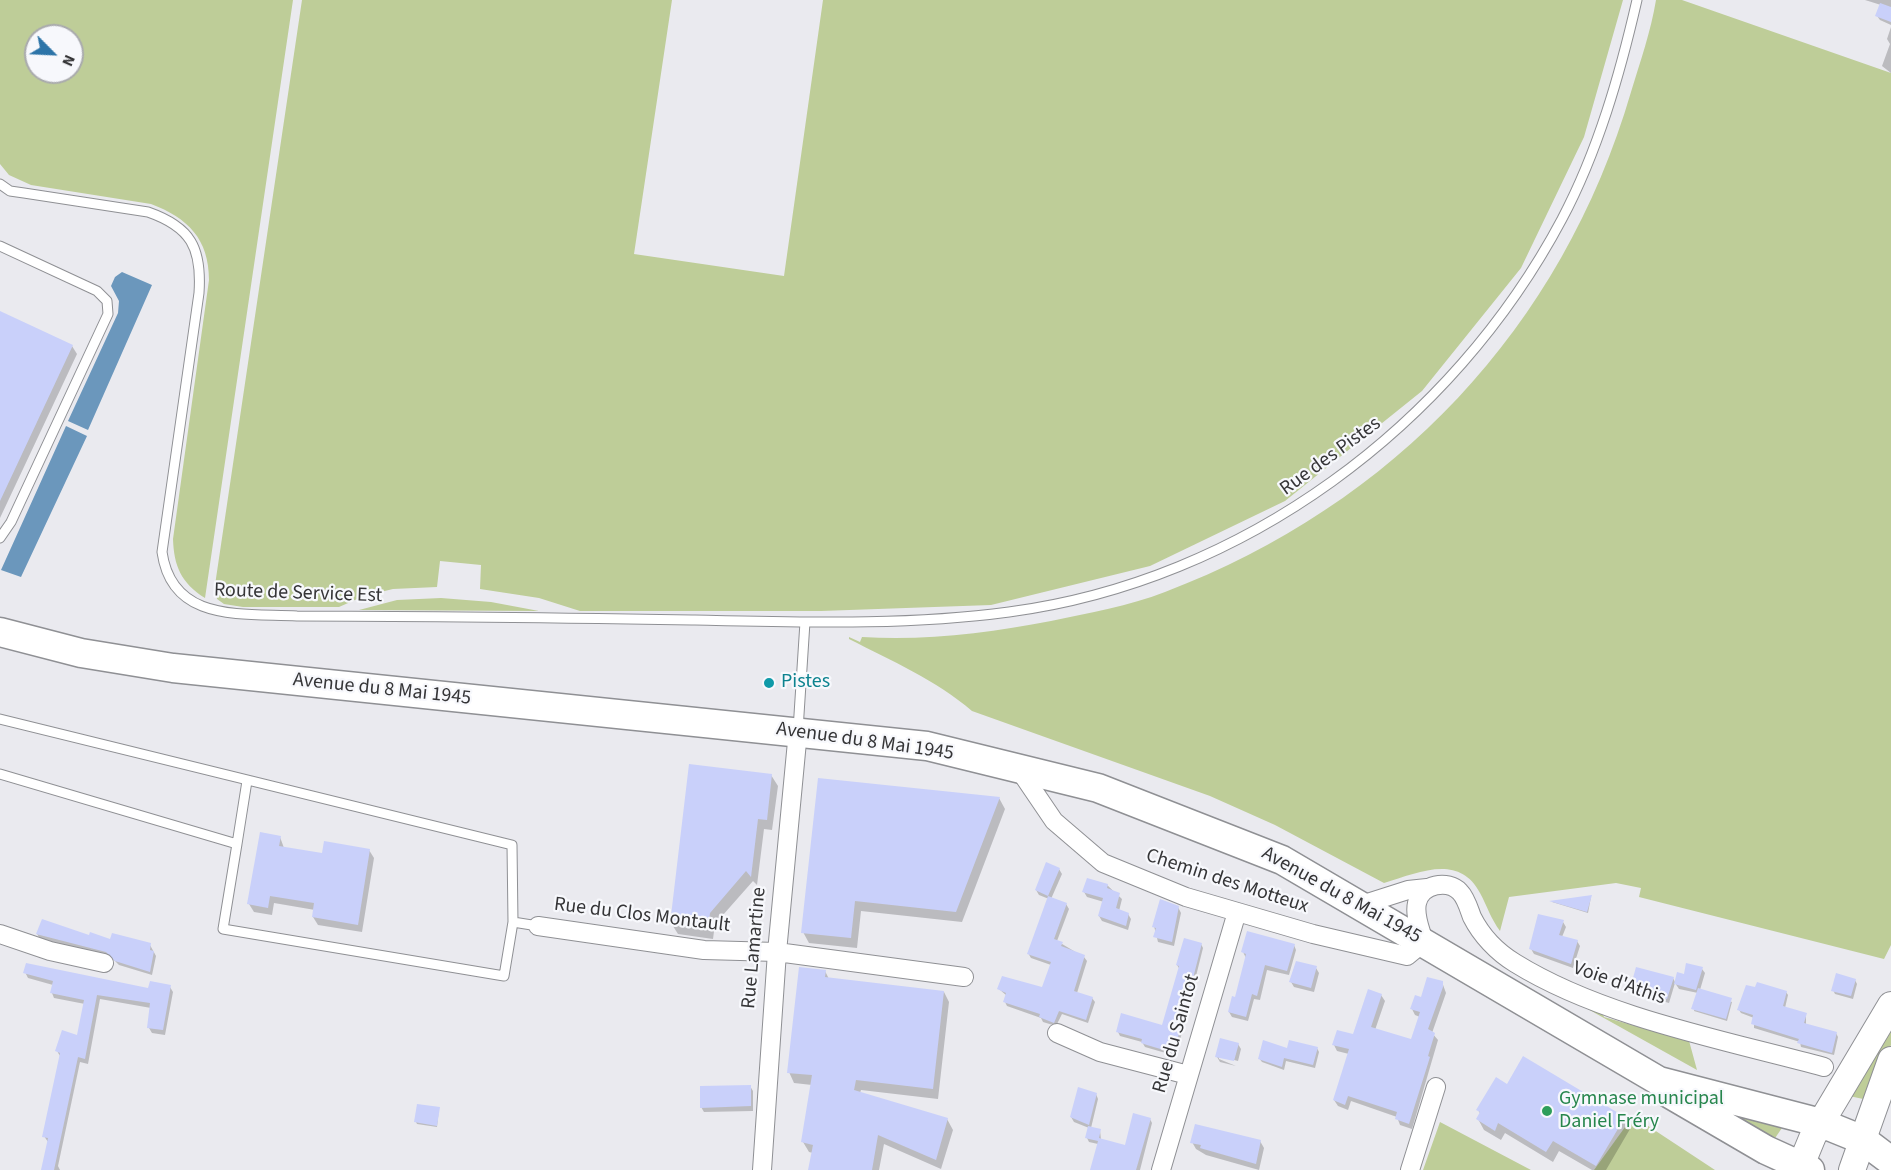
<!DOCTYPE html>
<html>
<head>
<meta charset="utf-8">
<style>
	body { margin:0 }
	#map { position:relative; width:1891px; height:1170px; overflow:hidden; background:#eaeaef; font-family:"Source Sans 3",sans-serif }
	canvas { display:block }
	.north { position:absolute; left:24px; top:24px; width:60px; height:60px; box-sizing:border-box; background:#f7f8fc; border:2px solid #a9aaad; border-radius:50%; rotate:114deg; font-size:16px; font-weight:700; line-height:24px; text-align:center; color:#353537 }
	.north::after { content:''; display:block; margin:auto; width:21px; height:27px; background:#2c74a8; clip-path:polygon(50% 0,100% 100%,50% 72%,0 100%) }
</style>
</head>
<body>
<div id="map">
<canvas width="1891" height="1170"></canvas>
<div class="north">N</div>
</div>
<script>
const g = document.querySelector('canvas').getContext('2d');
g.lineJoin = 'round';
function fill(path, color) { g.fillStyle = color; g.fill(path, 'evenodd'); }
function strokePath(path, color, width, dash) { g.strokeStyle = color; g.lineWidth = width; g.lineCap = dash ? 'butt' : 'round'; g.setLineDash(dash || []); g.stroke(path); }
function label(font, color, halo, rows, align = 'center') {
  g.font = font + ' "Source Sans 3",sans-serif'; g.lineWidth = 4.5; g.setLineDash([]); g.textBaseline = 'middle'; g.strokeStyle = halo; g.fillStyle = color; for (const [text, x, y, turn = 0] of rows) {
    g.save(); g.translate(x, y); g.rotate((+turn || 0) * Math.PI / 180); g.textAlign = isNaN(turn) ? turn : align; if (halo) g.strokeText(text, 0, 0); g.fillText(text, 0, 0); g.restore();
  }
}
const green = new Path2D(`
	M 0,0 L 293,0 L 205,598 C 181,583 174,566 173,539 L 209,280 C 209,239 188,218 151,204 L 31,185 L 9,175 L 0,164 ZM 36,36 L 72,36 L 72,72 L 36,72 Z
	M 302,0 L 672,0 L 634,254 L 784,276 L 823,0 L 1623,0 L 1584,137 L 1521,268 L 1422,391 L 1285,501 L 1150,566 L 991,605 L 821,611 L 580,611 L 539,598 L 480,589 L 481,565 L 440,561 L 437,587 L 393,589 L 364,596 L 339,607 L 243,607 L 224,604 L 217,599 L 215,585 Z
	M 1656,0 L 1682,0 L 1891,73 L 1891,945 L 1884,959 L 1639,897 L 1641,888 L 1616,883 L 1509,897 L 1500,931 C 1491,919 1487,906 1480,893 C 1459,853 1418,873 1384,883 L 1275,825 L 1210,796 L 972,711 C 936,680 892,661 849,639 L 849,637 L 860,642 L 862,637 C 925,641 989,633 1051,621 C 1089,613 1129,606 1165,592 C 1394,505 1562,328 1631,92 C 1640,62 1651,31 1656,0 Z
	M 441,598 L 491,602 L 539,611 L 359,610 L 397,600 Z
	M 1586,1008 L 1602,1012 L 1604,1017 L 1684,1040 L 1688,1037 L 1697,1070 Z
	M 1891,1014 L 1891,1045 L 1868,1100 L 1849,1096 Z
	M 1713,1104 L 1786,1122 L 1771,1144 Z
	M 1633,1116 L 1715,1170 L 1594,1170 Z
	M 1440,1122 L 1531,1170 L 1423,1170 Z`);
const water = new Path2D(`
	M 122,272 L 152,285 L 88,430 L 68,421 L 118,313 L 119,301 L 111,286 L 115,277 Z
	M 66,426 L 87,436 L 21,577 L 1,570 Z`);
const shadow = new Path2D(`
	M 1865,0 L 1891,0 L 1891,25 L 1880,20 L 1877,16 L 1881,5 Z
	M 1891,27 L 1891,73 L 1882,66 L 1890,44 L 1887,39 Z
	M 0,313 L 72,346 L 77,354 L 0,518 Z
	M 771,775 L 778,786 L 772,830 L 764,829 L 757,885 L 753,881 L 715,924 L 713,939 L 678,934 L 671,923 Z
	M 999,798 L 1005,809 L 962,922 L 861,911 L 857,948 L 809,943 L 803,932 Z
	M 280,837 L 284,848 L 323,855 L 369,850 L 374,858 L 362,932 L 318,925 L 313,917 L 315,910 L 274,903 L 272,915 L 254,912 L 249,904 Z
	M 1059,869 L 1062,874 L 1051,899 L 1066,904 L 1069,909 L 1057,941 L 1084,957 L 1087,961 L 1077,993 L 1092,998 L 1095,1002 L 1088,1023 L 1062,1014 L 1056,1026 L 1043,1022 L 1041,1018 L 1007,1006 L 1005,1002 L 1007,996 L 999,989 L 1043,989 L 1051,965 L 1031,958 L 1028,953 L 1049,899 L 1039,895 L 1036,890 Z
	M 1107,885 L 1122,899 L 1119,911 L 1128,914 L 1131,919 L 1128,930 L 1102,921 L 1099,916 L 1104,902 L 1087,897 L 1084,892 Z
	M 1591,897 L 1588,913 L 1552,902 Z
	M 1178,907 L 1181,913 L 1174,946 L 1158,942 L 1154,926 Z
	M 1563,922 L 1566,927 L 1562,937 L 1577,941 L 1580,946 L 1573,968 L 1534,954 L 1531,949 Z
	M 37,934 L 90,937 L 150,945 L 156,956 L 152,975 L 119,965 L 110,956 L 40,939 Z
	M 1201,944 L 1203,948 L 1176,1056 L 1145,1047 L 1142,1042 L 1120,1036 L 1118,1032 L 1163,1026 L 1180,970 L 1177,965 Z
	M 1294,945 L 1296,950 L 1289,975 L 1267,970 L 1260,1000 L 1254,999 L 1248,1021 L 1232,1017 L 1229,1012 L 1236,998 L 1246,958 L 1243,952 Z
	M 1316,968 L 1319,973 L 1314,992 L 1294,987 L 1291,982 Z
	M 1702,969 L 1705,973 L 1700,990 L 1732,1002 L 1727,1021 L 1694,1011 L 1698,993 L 1679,989 L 1675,983 L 1669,1003 L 1634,993 L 1632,989 L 1673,978 L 1676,984 L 1685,975 Z
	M 825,971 L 829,979 L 944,992 L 949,1002 L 938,1099 L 861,1090 L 860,1093 L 947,1119 L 953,1130 L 941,1169 L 884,1144 L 879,1170 L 810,1170 L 813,1153 L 809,1152 L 803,1142 L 812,1085 L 794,1083 L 789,1072 Z
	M 25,972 L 150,990 L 170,987 L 173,992 L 165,1035 L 152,1033 L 149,1028 L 151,1008 L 100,999 L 88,1064 L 80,1062 L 58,1166 L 60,1170 L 42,1170 L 48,1142 L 44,1136 L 60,1056 L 57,1051 L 78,1037 L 85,1004 L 54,998 L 52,993 L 53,985 L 28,978 Z
	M 1855,980 L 1857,984 L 1853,999 L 1835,994 L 1833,990 Z
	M 1442,982 L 1446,993 L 1432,1033 L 1438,1040 L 1412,1129 L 1400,1125 L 1397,1117 L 1351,1101 L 1348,1110 L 1338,1106 L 1334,1100 L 1349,1054 L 1337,1051 L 1334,1045 L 1354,1036 L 1381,995 L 1385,1001 L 1375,1030 L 1412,1041 L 1420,1017 L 1415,1015 L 1412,1009 Z
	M 1786,992 L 1788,995 L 1785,1008 L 1806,1014 L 1806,1025 L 1836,1033 L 1838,1037 L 1834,1055 L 1801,1047 L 1800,1042 L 1754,1028 L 1754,1018 L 1741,1013 L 1739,1010 Z
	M 1238,1044 L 1241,1049 L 1238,1061 L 1219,1056 L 1219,1059 L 1236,1066 L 1220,1062 L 1217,1057 Z
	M 1317,1048 L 1319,1052 L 1315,1068 L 1286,1061 L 1284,1070 L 1262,1062 L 1259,1058 L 1286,1049 L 1288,1052 Z
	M 750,1086 L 753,1091 L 753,1111 L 704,1112 L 701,1107 Z
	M 1508,1086 L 1624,1118 L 1630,1129 L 1606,1170 L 1592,1170 L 1559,1151 L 1553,1162 L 1505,1133 L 1501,1140 L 1484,1130 L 1478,1119 L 1481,1115 L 1478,1110 Z
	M 1096,1094 L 1098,1099 L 1091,1128 L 1100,1130 L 1101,1140 L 1126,1146 L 1150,1119 L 1152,1123 L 1140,1170 L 1092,1170 L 1098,1144 L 1089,1142 L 1087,1138 L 1089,1128 L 1074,1122 L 1071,1117 Z
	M 439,1109 L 437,1127 L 417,1124 L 416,1122 Z
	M 1260,1141 L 1264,1148 L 1259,1170 L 1206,1155 L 1196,1149 L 1192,1142 Z`);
const building = new Path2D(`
	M 1880,3 L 1891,7 L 1891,22 L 1875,16 Z
	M 0,311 L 73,345 L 0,501 Z
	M 689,764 L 772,774 L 767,820 L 758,819 L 751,877 L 746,871 L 710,913 L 708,928 L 670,924 Z
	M 818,778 L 1000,797 L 956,912 L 855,901 L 851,938 L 801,933 Z
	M 260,832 L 281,836 L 279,846 L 322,853 L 324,841 L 370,849 L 358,925 L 312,917 L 314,903 L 270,896 L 268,908 L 247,904 Z
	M 1046,862 L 1060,868 L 1048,896 L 1035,890 Z
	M 1087,878 L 1108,884 L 1107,888 L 1120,893 L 1116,908 L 1129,913 L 1126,926 L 1098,916 L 1103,898 L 1082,892 Z
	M 1592,895 L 1587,912 L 1549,901 Z
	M 1048,896 L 1067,903 L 1054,939 L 1063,942 L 1061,946 L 1085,955 L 1074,991 L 1093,997 L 1086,1020 L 1059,1011 L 1054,1023 L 1039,1017 L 1040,1014 L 1003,1002 L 1006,993 L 997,989 L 1002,976 L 1042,987 L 1051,962 L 1027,954 Z
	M 1160,899 L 1179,906 L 1172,942 L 1153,937 L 1156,928 L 1152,927 Z
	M 1538,914 L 1564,920 L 1559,935 L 1578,940 L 1571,964 L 1529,949 Z
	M 42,919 L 89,935 L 90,932 L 110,939 L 112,933 L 151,943 L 150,950 L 154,951 L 150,972 L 115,961 L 106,952 L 36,934 Z
	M 1247,931 L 1295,944 L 1287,971 L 1265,965 L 1257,996 L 1252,994 L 1246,1017 L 1228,1012 L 1232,996 L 1235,997 L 1246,954 L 1241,952 Z
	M 1184,938 L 1202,943 L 1174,1053 L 1147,1045 L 1141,1043 L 1142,1039 L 1116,1032 L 1121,1013 L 1162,1025 L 1179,966 L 1176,965 Z
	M 1296,961 L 1317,966 L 1311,988 L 1289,982 Z
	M 26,963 L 148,988 L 150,981 L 171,985 L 163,1030 L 147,1028 L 150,1003 L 97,995 L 85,1059 L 78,1057 L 54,1170 L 41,1170 L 48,1138 L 42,1137 L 60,1053 L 55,1051 L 62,1030 L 77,1035 L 84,1000 L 50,993 L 53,981 L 23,973 Z
	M 1686,963 L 1703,967 L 1696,990 L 1674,984 L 1677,972 L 1684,974 Z
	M 799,967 L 826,970 L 825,977 L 944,991 L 933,1089 L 856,1080 L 854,1090 L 948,1118 L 936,1160 L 878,1135 L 872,1170 L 808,1170 L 813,1145 L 801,1142 L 812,1075 L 787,1073 Z
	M 1636,967 L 1674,977 L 1667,999 L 1630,989 Z
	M 1836,973 L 1856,979 L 1851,996 L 1831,991 Z
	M 1427,977 L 1443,981 L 1443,987 L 1428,1029 L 1435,1033 L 1428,1056 L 1430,1057 L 1409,1124 L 1395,1119 L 1397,1112 L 1348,1096 L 1345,1105 L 1333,1100 L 1349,1049 L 1332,1045 L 1337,1030 L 1353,1034 L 1368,989 L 1382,994 L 1371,1027 L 1411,1039 L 1420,1012 L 1410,1009 L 1415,995 L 1421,997 Z
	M 1757,982 L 1787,991 L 1783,1006 L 1807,1013 L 1804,1023 L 1837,1032 L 1832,1053 L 1797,1043 L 1799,1039 L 1751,1024 L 1753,1015 L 1737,1010 L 1746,985 L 1755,987 Z
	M 1698,988 L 1732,998 L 1726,1019 L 1691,1009 Z
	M 1220,1038 L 1239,1043 L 1234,1061 L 1215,1057 Z
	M 1263,1040 L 1287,1048 L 1285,1056 L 1289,1040 L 1318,1047 L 1313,1065 L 1284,1058 L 1282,1067 L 1258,1059 Z
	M 1523,1056 L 1625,1117 L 1596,1166 L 1553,1141 L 1546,1152 L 1498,1123 L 1495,1131 L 1476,1119 L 1480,1112 L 1476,1110 L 1496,1077 L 1507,1084 Z
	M 751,1085 L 751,1106 L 700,1108 L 700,1086 Z
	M 1078,1087 L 1097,1093 L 1089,1125 L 1070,1117 Z
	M 417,1104 L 440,1107 L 437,1126 L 414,1122 Z
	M 1133,1113 L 1151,1118 L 1136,1170 L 1090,1170 L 1098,1141 L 1085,1138 L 1088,1126 L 1101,1129 L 1099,1138 L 1125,1145 Z
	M 1195,1124 L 1261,1140 L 1256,1164 L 1200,1148 L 1201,1145 L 1190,1143 Z`);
const lane = new Path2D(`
	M 0,184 L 10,191 L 24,193 L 148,212 C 191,227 202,248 199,293 L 162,552 C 172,623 242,613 297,616 C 430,616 562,618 695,620 C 799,622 905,626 1009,612 C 1243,581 1452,426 1562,219 C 1598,151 1620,74 1637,0
	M 0,246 L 97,291 L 107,301 L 108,314 L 11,522 L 0,538
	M 0,719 L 512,845 L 513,922 L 504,976 L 223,929 L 237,844 L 0,774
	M 798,730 L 805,622
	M 237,844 L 247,781
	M 513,922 L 538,926`);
const street = new Path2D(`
	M 1018,768 L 1054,821 L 1103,863 L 1186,897 L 1313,934 L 1407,956 L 1424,942 C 1421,930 1414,916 1417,903 C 1421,884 1448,879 1460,892 C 1466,898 1469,909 1472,917 C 1481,935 1497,952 1515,963 C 1602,1017 1724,1040 1824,1067
	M 1361,905 L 1408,890 L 1427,888
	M 538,926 L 704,950 L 777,952 L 964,977
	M 0,934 L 50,951 L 104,963
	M 1057,1033 L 1100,1052 L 1188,1075
	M 762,1170 L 777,952 L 798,731
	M 1161,1170 L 1237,912
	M 1410,1170 L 1436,1087`);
const secondary = new Path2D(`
	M 1799,1170 L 1813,1136 L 1891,1005
	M 1852,1170 L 1891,1060`);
const primary = new Path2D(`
	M 0,632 L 81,653 L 173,668 L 927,746 L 1098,788 L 1282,860 L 1659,1081 L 1821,1123 L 1863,1140 L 1891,1161
	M 1670,1094 L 1766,1150 L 1810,1170`);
const markers = [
	[769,683,6,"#0f9aa8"],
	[1547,1111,6,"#2e9e5b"]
];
const streetNames = [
	["Rue des Pistes",1331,457,-36],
	["Route de Service Est",298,594,2],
	["Avenue du 8 Mai 1945",382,690,6],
	["Avenue du 8 Mai 1945",865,742,8],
	["Chemin des Motteux",1227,882,18],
	["Avenue du 8 Mai 1945",1341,896,29],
	["Rue du Clos Montault",642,916,7],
	["Rue Lamartine",755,948,-85],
	["Voie d'Athis",1619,984,19],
	["Rue du Saintot",1177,1034,-74]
];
const cultureNames = [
	["Pistes",781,683]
];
const leisureNames = [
	["Gymnase municipal",1559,1100],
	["Daniel Fréry",1559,1123]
];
fill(green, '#becd98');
fill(water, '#6b97bc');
fill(shadow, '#0003');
fill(building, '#c9d0fa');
strokePath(lane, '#8f9094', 11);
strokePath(street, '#8f9094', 20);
strokePath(secondary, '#8f9094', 28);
strokePath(primary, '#8f9094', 31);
strokePath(lane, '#fff', 9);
strokePath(street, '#fff', 18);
strokePath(secondary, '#fff', 26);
strokePath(primary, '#fff', 28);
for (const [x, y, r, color] of markers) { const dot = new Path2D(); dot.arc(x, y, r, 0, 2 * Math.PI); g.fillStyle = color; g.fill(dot); strokePath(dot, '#f7f8fc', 2); }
label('20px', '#353537', '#f7f8fc', streetNames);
label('20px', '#0d838f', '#f7f8fc', cultureNames, 'left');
label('20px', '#27864d', '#f7f8fc', leisureNames, 'left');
</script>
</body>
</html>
